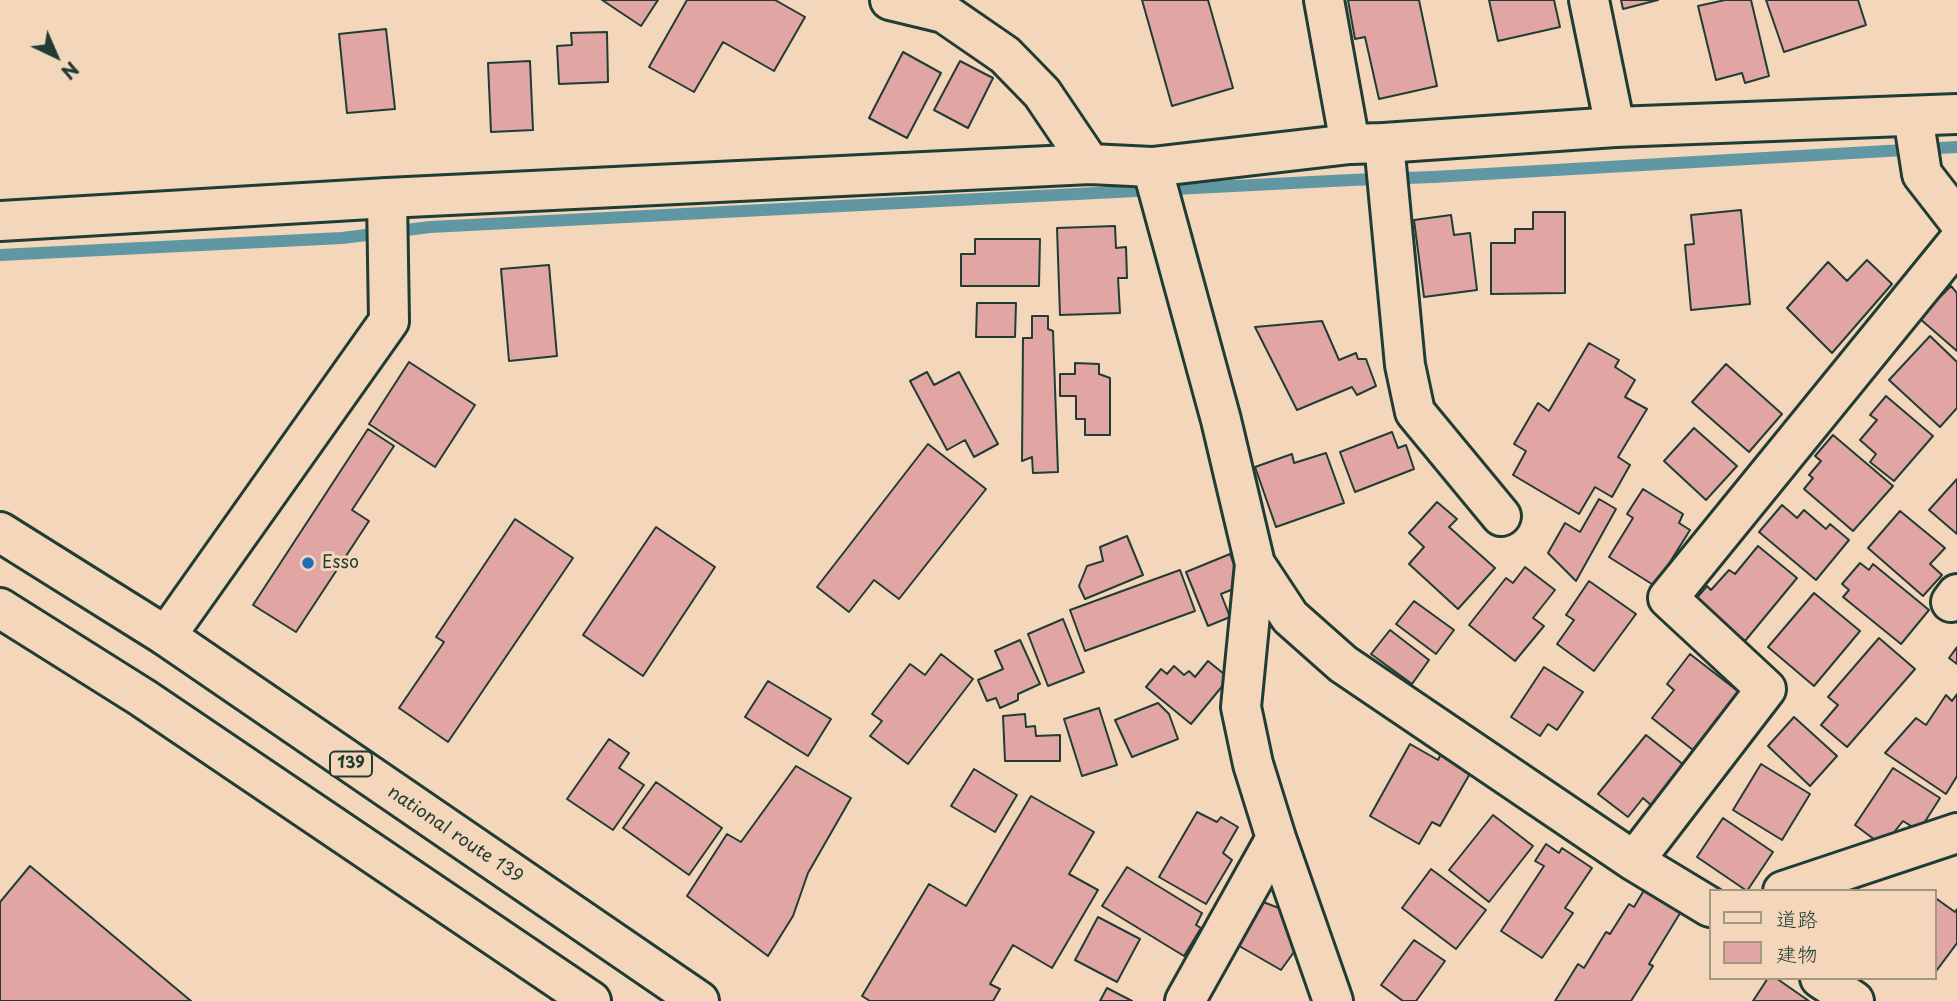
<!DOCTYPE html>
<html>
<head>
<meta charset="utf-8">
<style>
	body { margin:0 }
	#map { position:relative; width:1957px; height:1001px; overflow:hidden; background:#f4d6ba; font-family:"Playpen Sans","Klee One",sans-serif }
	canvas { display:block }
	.legend { position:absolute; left:1709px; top:889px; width:228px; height:91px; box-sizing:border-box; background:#f4d6ba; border:2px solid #9f9984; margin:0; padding:9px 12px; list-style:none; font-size:21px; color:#1f3d34 }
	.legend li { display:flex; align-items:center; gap:14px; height:35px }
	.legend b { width:35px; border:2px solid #9f9984 }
	.north { position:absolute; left:21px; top:21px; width:70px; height:70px; -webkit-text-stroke:5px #f4d6ba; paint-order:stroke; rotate:136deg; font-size:19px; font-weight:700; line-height:28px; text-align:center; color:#1f3d34 }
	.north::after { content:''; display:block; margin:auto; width:24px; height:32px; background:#1f3d34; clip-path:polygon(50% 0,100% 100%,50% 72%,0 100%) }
</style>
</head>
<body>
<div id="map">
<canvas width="1957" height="1001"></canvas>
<ul class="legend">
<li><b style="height:9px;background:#f4d6ba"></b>道路</li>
<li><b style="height:19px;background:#e1a6a4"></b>建物</li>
</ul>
<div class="north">N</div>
</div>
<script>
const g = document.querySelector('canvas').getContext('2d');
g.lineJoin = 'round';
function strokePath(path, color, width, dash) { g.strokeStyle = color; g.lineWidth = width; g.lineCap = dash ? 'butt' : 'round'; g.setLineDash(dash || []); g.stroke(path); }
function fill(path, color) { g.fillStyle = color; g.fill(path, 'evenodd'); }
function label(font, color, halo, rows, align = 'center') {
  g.font = font + ' "Playpen Sans",sans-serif'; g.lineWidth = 6; g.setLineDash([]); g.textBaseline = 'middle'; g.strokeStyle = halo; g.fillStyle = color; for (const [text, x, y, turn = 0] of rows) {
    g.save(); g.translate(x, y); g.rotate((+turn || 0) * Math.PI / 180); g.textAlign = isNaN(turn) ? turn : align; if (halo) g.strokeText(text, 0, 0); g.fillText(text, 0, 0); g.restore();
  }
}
const stream = new Path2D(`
	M 0,255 L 342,238 L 430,227 L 1351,180 L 1433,177 L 1957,147`);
const building = new Path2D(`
	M 602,0 L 658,0 L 641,26 Z
	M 687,0 L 775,0 L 805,17 L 774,71 L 723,42 L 694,92 L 649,67 Z
	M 1142,0 L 1208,0 L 1233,88 L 1172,106 Z
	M 1348,0 L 1419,0 L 1437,86 L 1379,99 L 1365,37 L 1355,39 Z
	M 1489,0 L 1554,0 L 1560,27 L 1498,41 Z
	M 1621,0 L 1658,0 L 1623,9 Z
	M 1725,0 L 1751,0 L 1769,76 L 1745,83 L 1742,73 L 1716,80 L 1698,6 Z
	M 1766,0 L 1858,0 L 1866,25 L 1784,52 Z
	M 386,29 L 395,109 L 347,113 L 339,34 Z
	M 607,32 L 608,82 L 559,84 L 557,46 L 572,45 L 571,33 Z
	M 903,52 L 941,73 L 907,138 L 869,118 Z
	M 530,61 L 533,130 L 491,132 L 488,63 Z
	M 960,61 L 993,78 L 968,128 L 934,110 Z
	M 1741,210 L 1750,304 L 1691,310 L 1685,245 L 1694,244 L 1691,215 Z
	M 1533,212 L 1565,212 L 1565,293 L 1491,294 L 1491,243 L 1515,243 L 1515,229 L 1533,229 Z
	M 1451,215 L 1454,235 L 1470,233 L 1477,290 L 1424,297 L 1414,220 Z
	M 1115,226 L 1116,248 L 1126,247 L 1127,278 L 1118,278 L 1120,313 L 1060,315 L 1057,228 Z
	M 975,239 L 1040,239 L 1039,286 L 961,286 L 961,254 L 975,254 Z
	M 1867,260 L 1892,284 L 1832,353 L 1787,308 L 1828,262 L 1847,281 Z
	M 549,265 L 557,356 L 509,361 L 501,269 Z
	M 1951,286 L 1957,293 L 1957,351 L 1919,318 Z
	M 977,303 L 1016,303 L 1015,337 L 976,337 Z
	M 1032,316 L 1048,316 L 1048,329 L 1053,331 L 1058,472 L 1033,473 L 1032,457 L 1022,461 L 1023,338 L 1032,338 Z
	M 1322,321 L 1339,360 L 1356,353 L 1358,359 L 1366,359 L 1376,386 L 1357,395 L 1352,387 L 1297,410 L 1255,327 Z
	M 1930,336 L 1957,362 L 1957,408 L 1940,427 L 1889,380 Z
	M 1589,343 L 1619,360 L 1615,367 L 1635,380 L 1625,397 L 1647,409 L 1618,457 L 1630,465 L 1612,497 L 1595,487 L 1579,514 L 1513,475 L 1526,451 L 1514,444 L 1538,403 L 1549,411 Z
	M 409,362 L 475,405 L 435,467 L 369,424 Z
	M 1075,363 L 1099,364 L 1099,374 L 1110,378 L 1110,435 L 1085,435 L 1085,419 L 1076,419 L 1076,396 L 1060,396 L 1060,374 L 1075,374 Z
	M 1726,364 L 1782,414 L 1749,452 L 1692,402 Z
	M 927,372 L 934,385 L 959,372 L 998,444 L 974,457 L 965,440 L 947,450 L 910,381 Z
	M 1886,396 L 1933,436 L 1894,481 L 1870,462 L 1876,454 L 1860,440 L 1877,420 L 1870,415 Z
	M 1694,428 L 1737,466 L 1706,500 L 1664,461 Z
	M 368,429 L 394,446 L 352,510 L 369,521 L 296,632 L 253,605 Z
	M 1392,432 L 1398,448 L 1406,445 L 1414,469 L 1355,492 L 1340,452 Z
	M 1833,435 L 1893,486 L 1853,531 L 1804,489 L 1813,478 L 1809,475 L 1821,461 L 1815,456 Z
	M 928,444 L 986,489 L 899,599 L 874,580 L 849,612 L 817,587 Z
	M 1326,453 L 1344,503 L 1276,527 L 1255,467 L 1292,454 L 1294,463 Z
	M 1957,479 L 1957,534 L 1929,510 Z
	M 1643,489 L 1683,514 L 1679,523 L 1690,530 L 1655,586 L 1609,557 L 1633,518 L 1627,514 Z
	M 1599,499 L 1616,509 L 1576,581 L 1548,553 L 1565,523 L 1580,532 Z
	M 1437,502 L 1457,519 L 1449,527 L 1495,568 L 1458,609 L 1409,564 L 1424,547 L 1409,533 Z
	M 1782,505 L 1797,518 L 1804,510 L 1826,529 L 1830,524 L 1849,540 L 1816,580 L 1759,532 Z
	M 1900,511 L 1945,548 L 1930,564 L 1942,575 L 1923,596 L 1868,548 Z
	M 515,519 L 573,558 L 448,742 L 399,708 L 444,642 L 436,637 Z
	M 656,527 L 715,567 L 643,676 L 583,635 Z
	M 1127,536 L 1143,575 L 1085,599 L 1079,586 L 1087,566 L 1103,561 L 1100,547 Z
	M 1758,546 L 1797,578 L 1745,641 L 1695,600 L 1707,586 L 1711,590 L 1729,570 L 1735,574 Z
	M 1230,554 L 1243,585 L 1221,594 L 1230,617 L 1208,626 L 1186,572 Z
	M 1860,563 L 1869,570 L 1873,564 L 1929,610 L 1901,644 L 1843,597 L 1849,590 L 1842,584 Z
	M 1525,567 L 1555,590 L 1533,618 L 1544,626 L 1515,661 L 1469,625 L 1506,578 L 1513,583 Z
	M 1180,570 L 1195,611 L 1085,651 L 1070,610 Z
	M 1589,581 L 1636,614 L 1594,671 L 1557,644 L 1574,620 L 1566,615 Z
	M 1814,593 L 1860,631 L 1814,686 L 1768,647 Z
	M 1414,601 L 1454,630 L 1436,654 L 1396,624 Z
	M 1063,619 L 1084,672 L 1048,686 L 1028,634 Z
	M 1390,630 L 1429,660 L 1412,684 L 1371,654 Z
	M 1879,638 L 1915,669 L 1847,747 L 1821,725 L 1838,705 L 1828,697 Z
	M 1020,640 L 1040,684 L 1018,694 L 1018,700 L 1000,708 L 996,698 L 987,701 L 978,680 L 1003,669 L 995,651 Z
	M 1957,647 L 1957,664 L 1949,658 Z
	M 941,654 L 973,679 L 908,764 L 870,736 L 882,721 L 872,714 L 910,664 L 925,675 Z
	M 1690,654 L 1739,692 L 1693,750 L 1652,718 L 1674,690 L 1667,684 Z
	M 1208,661 L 1229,678 L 1191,724 L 1146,687 L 1161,669 L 1167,674 L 1174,666 L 1184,675 L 1189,671 L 1195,677 Z
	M 1544,667 L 1583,692 L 1557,730 L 1548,724 L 1540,736 L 1511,717 Z
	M 768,681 L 831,719 L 808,756 L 745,717 Z
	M 1957,694 L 1957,776 L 1946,794 L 1885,753 L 1916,718 L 1926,725 L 1946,695 L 1952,701 Z
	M 1158,703 L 1169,714 L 1178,739 L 1132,757 L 1115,720 Z
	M 1099,708 L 1117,765 L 1082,776 L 1064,719 Z
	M 1025,714 L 1026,727 L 1035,726 L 1036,736 L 1060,735 L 1060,761 L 1005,761 L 1003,716 Z
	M 1794,717 L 1837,756 L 1810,786 L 1768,746 Z
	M 1646,735 L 1684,765 L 1652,806 L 1643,798 L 1628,817 L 1598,794 Z
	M 609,739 L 629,753 L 619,768 L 644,785 L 613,830 L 567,799 Z
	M 1410,744 L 1438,760 L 1442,752 L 1472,770 L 1440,826 L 1432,822 L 1419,844 L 1370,816 Z
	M 1761,764 L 1810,794 L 1782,840 L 1733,810 Z
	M 796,766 L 851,798 L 808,873 L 793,916 L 768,956 L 687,896 L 727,834 L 741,842 Z
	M 1893,768 L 1940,798 L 1919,831 L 1903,821 L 1883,846 L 1855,825 Z
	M 974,769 L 1017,795 L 995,832 L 951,806 Z
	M 656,782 L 722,828 L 689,875 L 623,828 Z
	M 1031,796 L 1094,832 L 1069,874 L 1098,890 L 1052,968 L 1013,945 L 990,984 L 1000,989 L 993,1001 L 870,1001 L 862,996 L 929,884 L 966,906 Z
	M 1197,812 L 1217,822 L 1221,817 L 1238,827 L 1223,853 L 1232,860 L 1206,904 L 1159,877 Z
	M 1493,815 L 1533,846 L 1489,902 L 1449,870 Z
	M 1723,818 L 1773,852 L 1747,891 L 1697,857 Z
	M 1546,844 L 1559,853 L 1562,848 L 1592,868 L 1565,908 L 1573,913 L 1542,958 L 1501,931 L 1544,866 L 1535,861 Z
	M 30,866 L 191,1001 L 0,1001 L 0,902 Z
	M 1127,867 L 1202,913 L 1196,925 L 1201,928 L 1184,956 L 1102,906 Z
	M 1431,869 L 1486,910 L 1456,949 L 1402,908 Z
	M 1646,887 L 1682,910 L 1649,964 L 1653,966 L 1631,1001 L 1555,1001 L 1578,964 L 1584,968 L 1606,932 L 1610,934 L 1629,904 L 1634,907 Z
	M 1934,897 L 1955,912 L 1957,909 L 1957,943 L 1934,974 Z
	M 1258,900 L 1284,910 L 1299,945 L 1281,970 L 1234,943 Z
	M 1098,917 L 1140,939 L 1117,982 L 1075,960 Z
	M 1414,940 L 1445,961 L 1416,1001 L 1403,1001 L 1381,985 Z
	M 1768,978 L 1776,978 L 1809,1001 L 1753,1001 Z
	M 1107,988 L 1132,1001 L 1100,1001 Z`);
const minor = new Path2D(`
	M 890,0 L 944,13 L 1005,55 L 1042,93 L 1090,164
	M 1324,0 L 1350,144
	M 1589,0 L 1615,127
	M 1913,116 L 1922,174 L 1957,219
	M 1384,143 L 1405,365 L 1415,412 L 1501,516
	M 1152,167 L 1221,420 L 1255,564 L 1241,707 L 1253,764 L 1276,838 L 1333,1001
	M 1255,564 L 1290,617 L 1343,664 L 1634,861 L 1710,907
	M 1951,602 L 1957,594
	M 166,636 L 389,321 L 387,198
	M 1634,861 L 1766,689 L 1668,598 L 1957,243
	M 1783,891 L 1957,833
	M 1820,978 L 1854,1001
	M 1185,1001 L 1276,838`);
const tertiary = new Path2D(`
	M 0,221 L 387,198 L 1090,164 L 1152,167 L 1350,144 L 1384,143 L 1615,127 L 1957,114`);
const trunk = new Path2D(`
	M 0,532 L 166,636 L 699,1001
	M 0,608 L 143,698 L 591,1001`);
const markers = [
	[308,563,7,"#1f6fb2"]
];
const shields = [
	[351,764,42]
];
const shieldNames = [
	["139",351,764]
];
const poiNames = [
	["Esso",322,563]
];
const streetNames = [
	["national route 139",455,835,34]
];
strokePath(stream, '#6097a2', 12);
fill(building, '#e1a6a4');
strokePath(building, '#1f3d34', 2);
strokePath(minor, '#1f3d34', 44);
strokePath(tertiary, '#1f3d34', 44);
strokePath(trunk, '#1f3d34', 44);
strokePath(minor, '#f4d6ba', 38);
strokePath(tertiary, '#f4d6ba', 38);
strokePath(trunk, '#f4d6ba', 38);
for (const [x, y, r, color] of markers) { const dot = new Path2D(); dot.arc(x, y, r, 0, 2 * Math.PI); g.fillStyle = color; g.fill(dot); strokePath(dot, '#f4d6ba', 2.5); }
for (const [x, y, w] of shields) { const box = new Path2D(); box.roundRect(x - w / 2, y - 12.5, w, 25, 5); g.fillStyle = '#f4d6ba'; g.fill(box); strokePath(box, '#1f3d34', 2); }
label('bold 16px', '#1f3d34', null, shieldNames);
label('18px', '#1f3d34', '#f4d6ba', poiNames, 'left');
label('18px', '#1f3d34', '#f4d6ba', streetNames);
</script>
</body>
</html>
